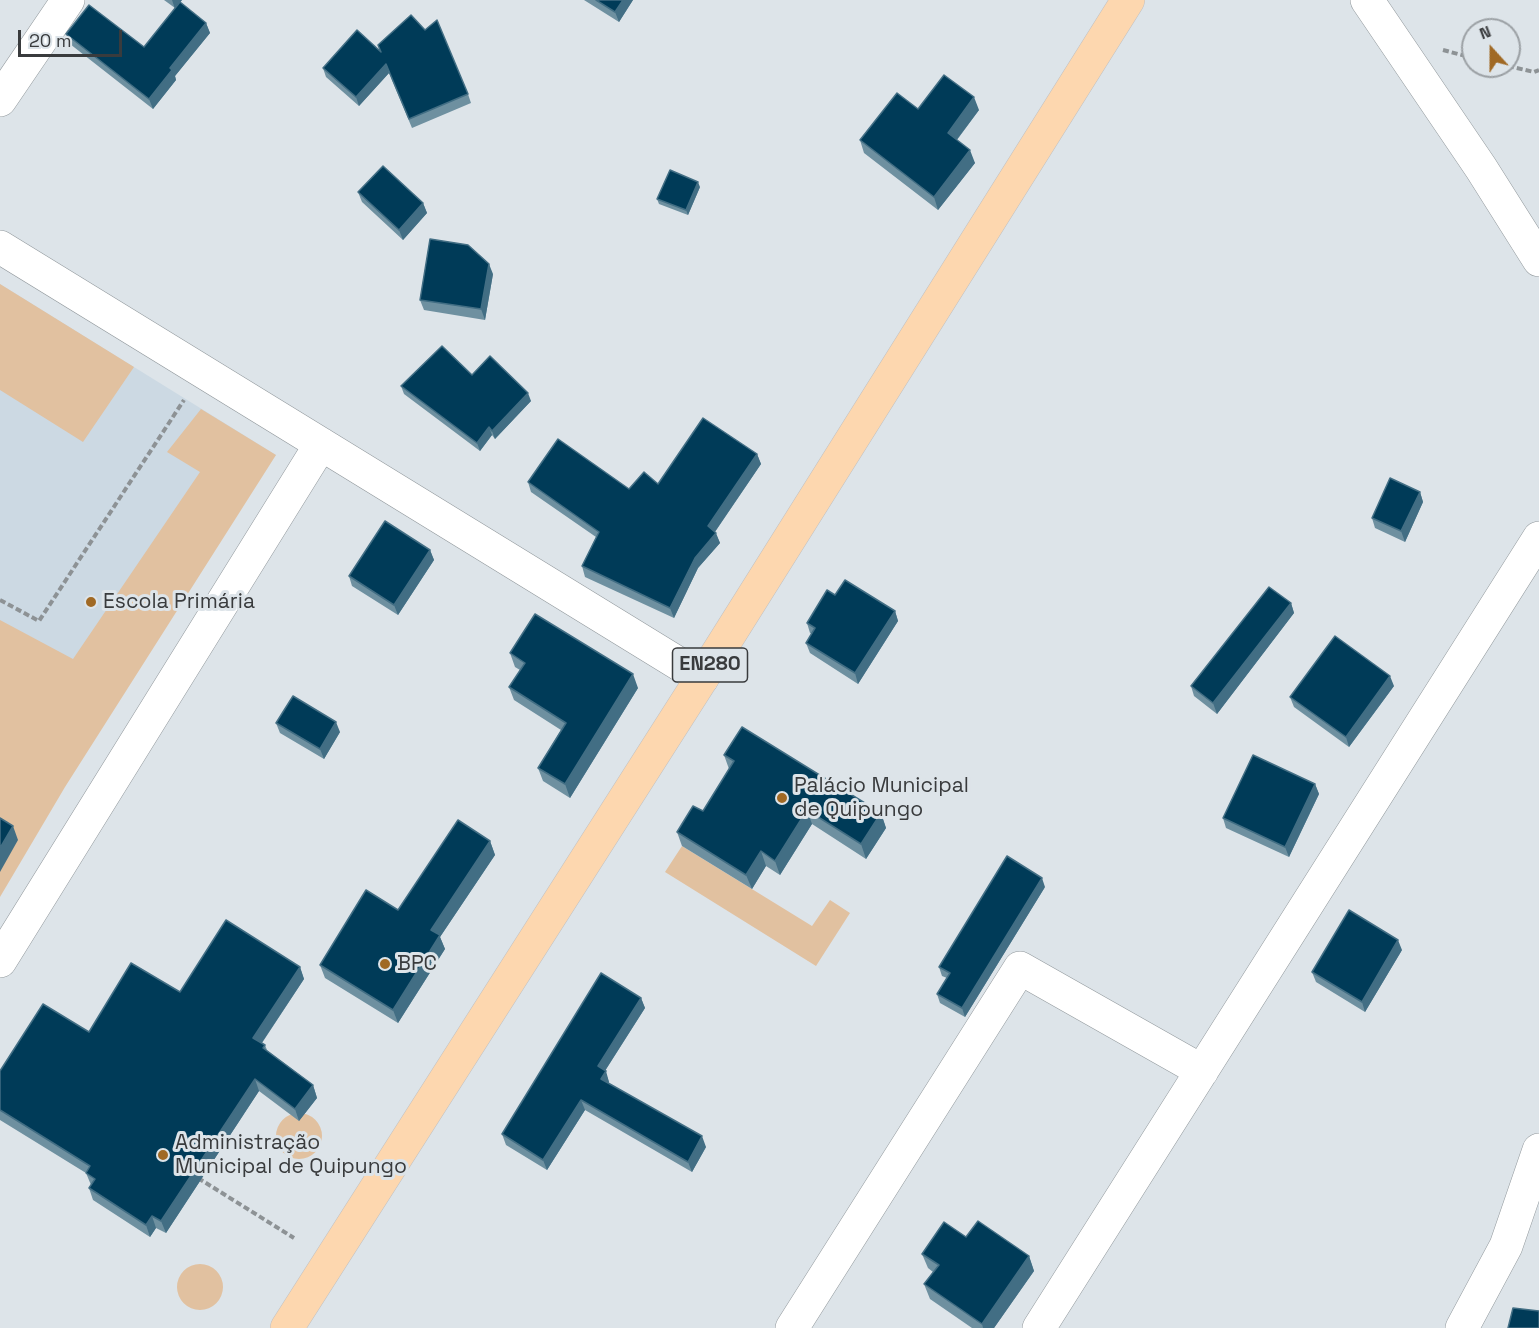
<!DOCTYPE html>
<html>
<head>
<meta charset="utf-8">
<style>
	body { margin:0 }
	#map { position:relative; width:1539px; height:1328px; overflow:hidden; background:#dde4e9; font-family:"Space Grotesk",sans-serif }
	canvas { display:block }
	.north { position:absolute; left:1461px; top:18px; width:60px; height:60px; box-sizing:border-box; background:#dde4e9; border:2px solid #9ba0a4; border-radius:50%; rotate:339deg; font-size:16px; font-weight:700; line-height:24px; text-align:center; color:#393b3d }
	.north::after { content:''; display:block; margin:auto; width:21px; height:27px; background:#a06924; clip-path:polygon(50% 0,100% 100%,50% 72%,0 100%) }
	.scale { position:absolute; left:18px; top:30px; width:104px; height:27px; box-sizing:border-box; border:3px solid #393b3d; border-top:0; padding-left:8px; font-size:18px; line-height:21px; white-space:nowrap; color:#393b3d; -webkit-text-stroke:4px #dde4e9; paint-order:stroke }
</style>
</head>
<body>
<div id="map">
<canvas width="1539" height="1328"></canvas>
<div class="north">N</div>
<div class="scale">20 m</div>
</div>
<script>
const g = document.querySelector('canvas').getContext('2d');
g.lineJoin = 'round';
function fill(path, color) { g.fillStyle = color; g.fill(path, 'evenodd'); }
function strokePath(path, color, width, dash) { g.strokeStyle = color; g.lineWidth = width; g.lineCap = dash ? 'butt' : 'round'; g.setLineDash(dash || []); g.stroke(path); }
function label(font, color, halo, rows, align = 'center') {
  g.font = font + ' "Space Grotesk",sans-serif'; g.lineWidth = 6; g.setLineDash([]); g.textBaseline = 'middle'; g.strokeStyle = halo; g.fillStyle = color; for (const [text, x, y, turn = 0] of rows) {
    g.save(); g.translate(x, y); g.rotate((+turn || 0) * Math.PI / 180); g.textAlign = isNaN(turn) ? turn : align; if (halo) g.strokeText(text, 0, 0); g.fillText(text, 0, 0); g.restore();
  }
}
const built = new Path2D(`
	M 0,284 L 276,455 L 0,748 Z`);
const green = new Path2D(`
	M 0,284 L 134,367 L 83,442 L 0,390 Z
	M 201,409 L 276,455 L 65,787 L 0,897 L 0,620 L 73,659 L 200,472 L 167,452 Z
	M 682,846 L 812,926 L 830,900 L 850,913 L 816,966 L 665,872 Z
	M276 1136a23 23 0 1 1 46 0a23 23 0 1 1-46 0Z
	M177 1287a23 23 0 1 1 46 0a23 23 0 1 1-46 0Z`);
const path = new Path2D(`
	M 1443,50 L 1473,58
	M 1508,66 L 1534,72 L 1539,70
	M 0,600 L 39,621 L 184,400
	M 198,1178 L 294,1238`);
const minor = new Path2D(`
	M 1367,0 L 1481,168 L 1539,260
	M 0,100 L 68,0
	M 0,247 L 702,678
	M 0,961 L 321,444
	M 792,1328 L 1020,968 L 1202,1071
	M 1039,1328 L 1539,538
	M 1462,1328 L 1506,1246 L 1539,1150`);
const primary = new Path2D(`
	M 287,1328 L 702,678 L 1128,0`);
const wall = new Path2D(`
	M 164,0 L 182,0 L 180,2 L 206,23 L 210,33 L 175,76 L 176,80 L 153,109 L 70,44 L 66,34 L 144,47 L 175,8 Z
	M 584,0 L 633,0 L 619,22 Z
	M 380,52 L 468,94 L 471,103 L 412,128 L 389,73 L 359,106 L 326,77 L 323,68 Z
	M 918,109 L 979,110 L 957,140 L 975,163 L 938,210 L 864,153 L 860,140 Z
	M 700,187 L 688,215 L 659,204 L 657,199 Z
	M 358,192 L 423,203 L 427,213 L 403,240 L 362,202 Z
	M 493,274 L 485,320 L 424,310 L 420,300 Z
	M 472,375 L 531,401 L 495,439 L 492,435 L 480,451 L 404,394 L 401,386 Z
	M 757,454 L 761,464 L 715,532 L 720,543 L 698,568 L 674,618 L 585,577 L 582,566 L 596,537 L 531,492 L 528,482 L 629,489 L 658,484 Z
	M 1420,492 L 1423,502 L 1405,542 L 1375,528 L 1372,518 Z
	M 430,550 L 434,560 L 398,615 L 352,586 L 349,576 Z
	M 835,595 L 895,611 L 898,621 L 858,684 L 810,653 L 806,643 L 812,634 L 810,633 L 807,623 Z
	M 1291,603 L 1294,613 L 1217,714 L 1194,696 L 1191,686 Z
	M 510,653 L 638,688 L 570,798 L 543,781 L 538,768 L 561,730 L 514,700 L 509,687 L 520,670 L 515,667 Z
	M 1394,686 L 1349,747 L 1294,707 L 1290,697 Z
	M 276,723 L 340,732 L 324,759 L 280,733 Z
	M 724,755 L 881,813 L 886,828 L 866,859 L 812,824 L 780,875 L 766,866 L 752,889 L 682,846 L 677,832 L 703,811 L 729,769 Z
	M 1315,784 L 1319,794 L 1289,857 L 1226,828 L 1223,818 Z
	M 490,841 L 495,855 L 440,937 L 445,949 L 398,1023 L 325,978 L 320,965 L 398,910 Z
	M 1045,887 L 965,1017 L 940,1003 L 937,994 L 947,978 L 942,976 L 939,967 Z
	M 1402,950 L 1365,1012 L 1316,982 L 1312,972 Z
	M 300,967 L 304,979 L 262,1043 L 265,1045 L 267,1050 L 313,1085 L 317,1098 L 299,1121 L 259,1091 L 166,1233 L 156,1228 L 150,1237 L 93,1200 L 89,1188 L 91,1185 L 86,1173 L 0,1120 L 0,1071 L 180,992 Z
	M 641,998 L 645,1008 L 605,1071 L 609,1082 L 608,1083 L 706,1147 L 692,1172 L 585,1110 L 547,1170 L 506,1145 L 502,1134 Z
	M 966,1237 L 1029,1256 L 1034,1271 L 994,1328 L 972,1328 L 930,1299 L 924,1284 L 933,1272 L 928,1268 L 922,1254 Z`);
const shadedWall = new Path2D(`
	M 172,0 L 182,0 L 175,9 Z
	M 623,0 L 633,0 L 619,22 L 615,12 Z
	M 206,23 L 210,33 L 175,76 L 176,80 L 153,109 L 149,99 L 170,68 Z
	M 386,64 L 389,73 L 359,106 L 356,97 Z
	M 974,97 L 979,110 L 952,146 L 948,133 Z
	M 970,150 L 975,163 L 938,210 L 934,197 Z
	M 698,182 L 700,187 L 688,215 L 686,210 Z
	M 423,203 L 427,213 L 403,240 L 399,230 Z
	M 489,264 L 493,274 L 485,320 L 481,309 Z
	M 528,393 L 531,401 L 495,439 L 492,431 Z
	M 489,427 L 492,435 L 480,451 L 477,443 Z
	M 757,454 L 761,464 L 712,536 L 708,526 Z
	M 1420,492 L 1423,502 L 1405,542 L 1401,531 Z
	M 716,533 L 720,543 L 698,568 L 674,618 L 670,608 L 695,558 Z
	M 430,550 L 434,560 L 398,615 L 394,605 Z
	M 1291,603 L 1294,613 L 1217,714 L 1213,703 Z
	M 895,611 L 898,621 L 858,684 L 855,673 Z
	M 633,674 L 638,688 L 570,798 L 565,784 Z
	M 1390,676 L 1394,686 L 1349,747 L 1346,737 Z
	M 336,722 L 340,732 L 324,759 L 320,749 Z
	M 1315,784 L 1319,794 L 1289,857 L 1285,847 Z
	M 807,810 L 812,824 L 780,875 L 775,861 Z
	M 881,813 L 886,828 L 866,859 L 861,844 Z
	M 13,826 L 18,840 L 0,872 L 0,848 Z
	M 490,841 L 495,855 L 440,937 L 445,949 L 398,1023 L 393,1010 L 431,930 Z
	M 761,851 L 766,866 L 752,889 L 746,875 Z
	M 1042,878 L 1045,887 L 965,1017 L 962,1008 Z
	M 1398,940 L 1402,950 L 1365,1012 L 1362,1002 Z
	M 300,967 L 304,979 L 257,1050 L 253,1038 Z
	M 641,998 L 645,1008 L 601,1077 L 598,1066 Z
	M 606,1071 L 609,1082 L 605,1089 L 601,1079 Z
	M 255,1079 L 259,1091 L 166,1233 L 161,1221 Z
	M 313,1085 L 317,1098 L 299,1121 L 295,1109 Z
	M 581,1100 L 585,1110 L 547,1170 L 543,1160 Z
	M 702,1136 L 706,1147 L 692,1172 L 688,1162 Z
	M 152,1216 L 156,1228 L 150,1237 L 146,1225 Z
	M 1029,1256 L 1034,1271 L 994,1328 L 983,1328 L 982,1324 Z`);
const building = new Path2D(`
	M 596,0 L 623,0 L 615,12 Z
	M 180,2 L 206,23 L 170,68 L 172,70 L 149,99 L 66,34 L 89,5 L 144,47 Z
	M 411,15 L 425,30 L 437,20 L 468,94 L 409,119 L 386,64 L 356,97 L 323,68 L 357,30 L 381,52 L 378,45 Z
	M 944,75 L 974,97 L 948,133 L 970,150 L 934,197 L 860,140 L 897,93 L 918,109 Z
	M 383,166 L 423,203 L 399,230 L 358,192 Z
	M 670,170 L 698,182 L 686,210 L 657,199 Z
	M 430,239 L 468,245 L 489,264 L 481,309 L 420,300 Z
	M 442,346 L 472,375 L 490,356 L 528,393 L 492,431 L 489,427 L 477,443 L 401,386 Z
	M 703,418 L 757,454 L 708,526 L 716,533 L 695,558 L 670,608 L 582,566 L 599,532 L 528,482 L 558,439 L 629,489 L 644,472 L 658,484 Z
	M 1390,478 L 1420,492 L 1401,531 L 1372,518 Z
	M 385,521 L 430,550 L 394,605 L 349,576 Z
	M 845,580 L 895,611 L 855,673 L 806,643 L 815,628 L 807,623 L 827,590 L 835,595 Z
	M 1269,587 L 1291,603 L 1213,703 L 1191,686 Z
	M 535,614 L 633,674 L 565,784 L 538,768 L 566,723 L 509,687 L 525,663 L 510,653 Z
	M 1335,636 L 1390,676 L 1346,737 L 1290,697 Z
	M 293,696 L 336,722 L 320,749 L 276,723 Z
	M 742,727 L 881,813 L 861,844 L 807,810 L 775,861 L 761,851 L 746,875 L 677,832 L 693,806 L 703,811 L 734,761 L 724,755 Z
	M 1253,755 L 1315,784 L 1285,847 L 1223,818 Z
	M 0,818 L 13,826 L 0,848 Z
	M 458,820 L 490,841 L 431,930 L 440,935 L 393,1010 L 320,965 L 366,890 L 398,910 Z
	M 1007,856 L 1042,878 L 962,1008 L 937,994 L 950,973 L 939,967 Z
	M 1349,910 L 1398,940 L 1362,1002 L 1312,972 Z
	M 226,920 L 300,967 L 253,1038 L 265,1045 L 263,1048 L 313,1085 L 295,1109 L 255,1079 L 161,1221 L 152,1216 L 146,1225 L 89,1188 L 95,1179 L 86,1173 L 90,1166 L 0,1110 L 0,1071 L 43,1004 L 89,1032 L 131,963 L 180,992 Z
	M 601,973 L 641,998 L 598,1066 L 606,1071 L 601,1079 L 702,1136 L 688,1162 L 581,1100 L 543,1160 L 502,1134 Z
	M 978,1221 L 1029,1256 L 982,1324 L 924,1284 L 939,1265 L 922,1254 L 944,1222 L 966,1237 Z
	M 1513,1308 L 1539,1311 L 1539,1328 L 1508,1328 Z`);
const markers = [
	[91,602,6,"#a06924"],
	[782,798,6,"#a06924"],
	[385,964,6,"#a06924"],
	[163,1155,6,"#a06924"]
];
const shields = [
	[710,665,75]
];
const shieldNames = [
	["EN280",710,665]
];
const poiNames = [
	["Escola Primária",103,602],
	["Palácio Municipal",794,786],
	["de Quipungo",794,810],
	["BPC",397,964],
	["Administração",175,1143],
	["Municipal de Quipungo",175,1167]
];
fill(built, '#ccd9e3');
fill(green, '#e1c1a0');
strokePath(minor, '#92999d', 34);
strokePath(primary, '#c0c0c1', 34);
strokePath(path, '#8d9295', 4, [6, 3]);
strokePath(minor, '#fff', 33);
strokePath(primary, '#fdd7af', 33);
fill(wall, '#6e90a0');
fill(shadedWall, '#426e84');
fill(building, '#003b58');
strokePath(building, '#426e84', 1.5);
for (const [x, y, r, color] of markers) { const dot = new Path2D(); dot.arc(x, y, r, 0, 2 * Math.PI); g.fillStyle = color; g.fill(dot); strokePath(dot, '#dde4e9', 2); }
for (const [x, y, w] of shields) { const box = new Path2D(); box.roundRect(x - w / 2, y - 17, w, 34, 4.5); g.fillStyle = '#dde4e9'; g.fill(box); strokePath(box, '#393b3d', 1.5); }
label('bold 20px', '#393b3d', null, shieldNames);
label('21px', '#393b3d', '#dde4e9', poiNames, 'left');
</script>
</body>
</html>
